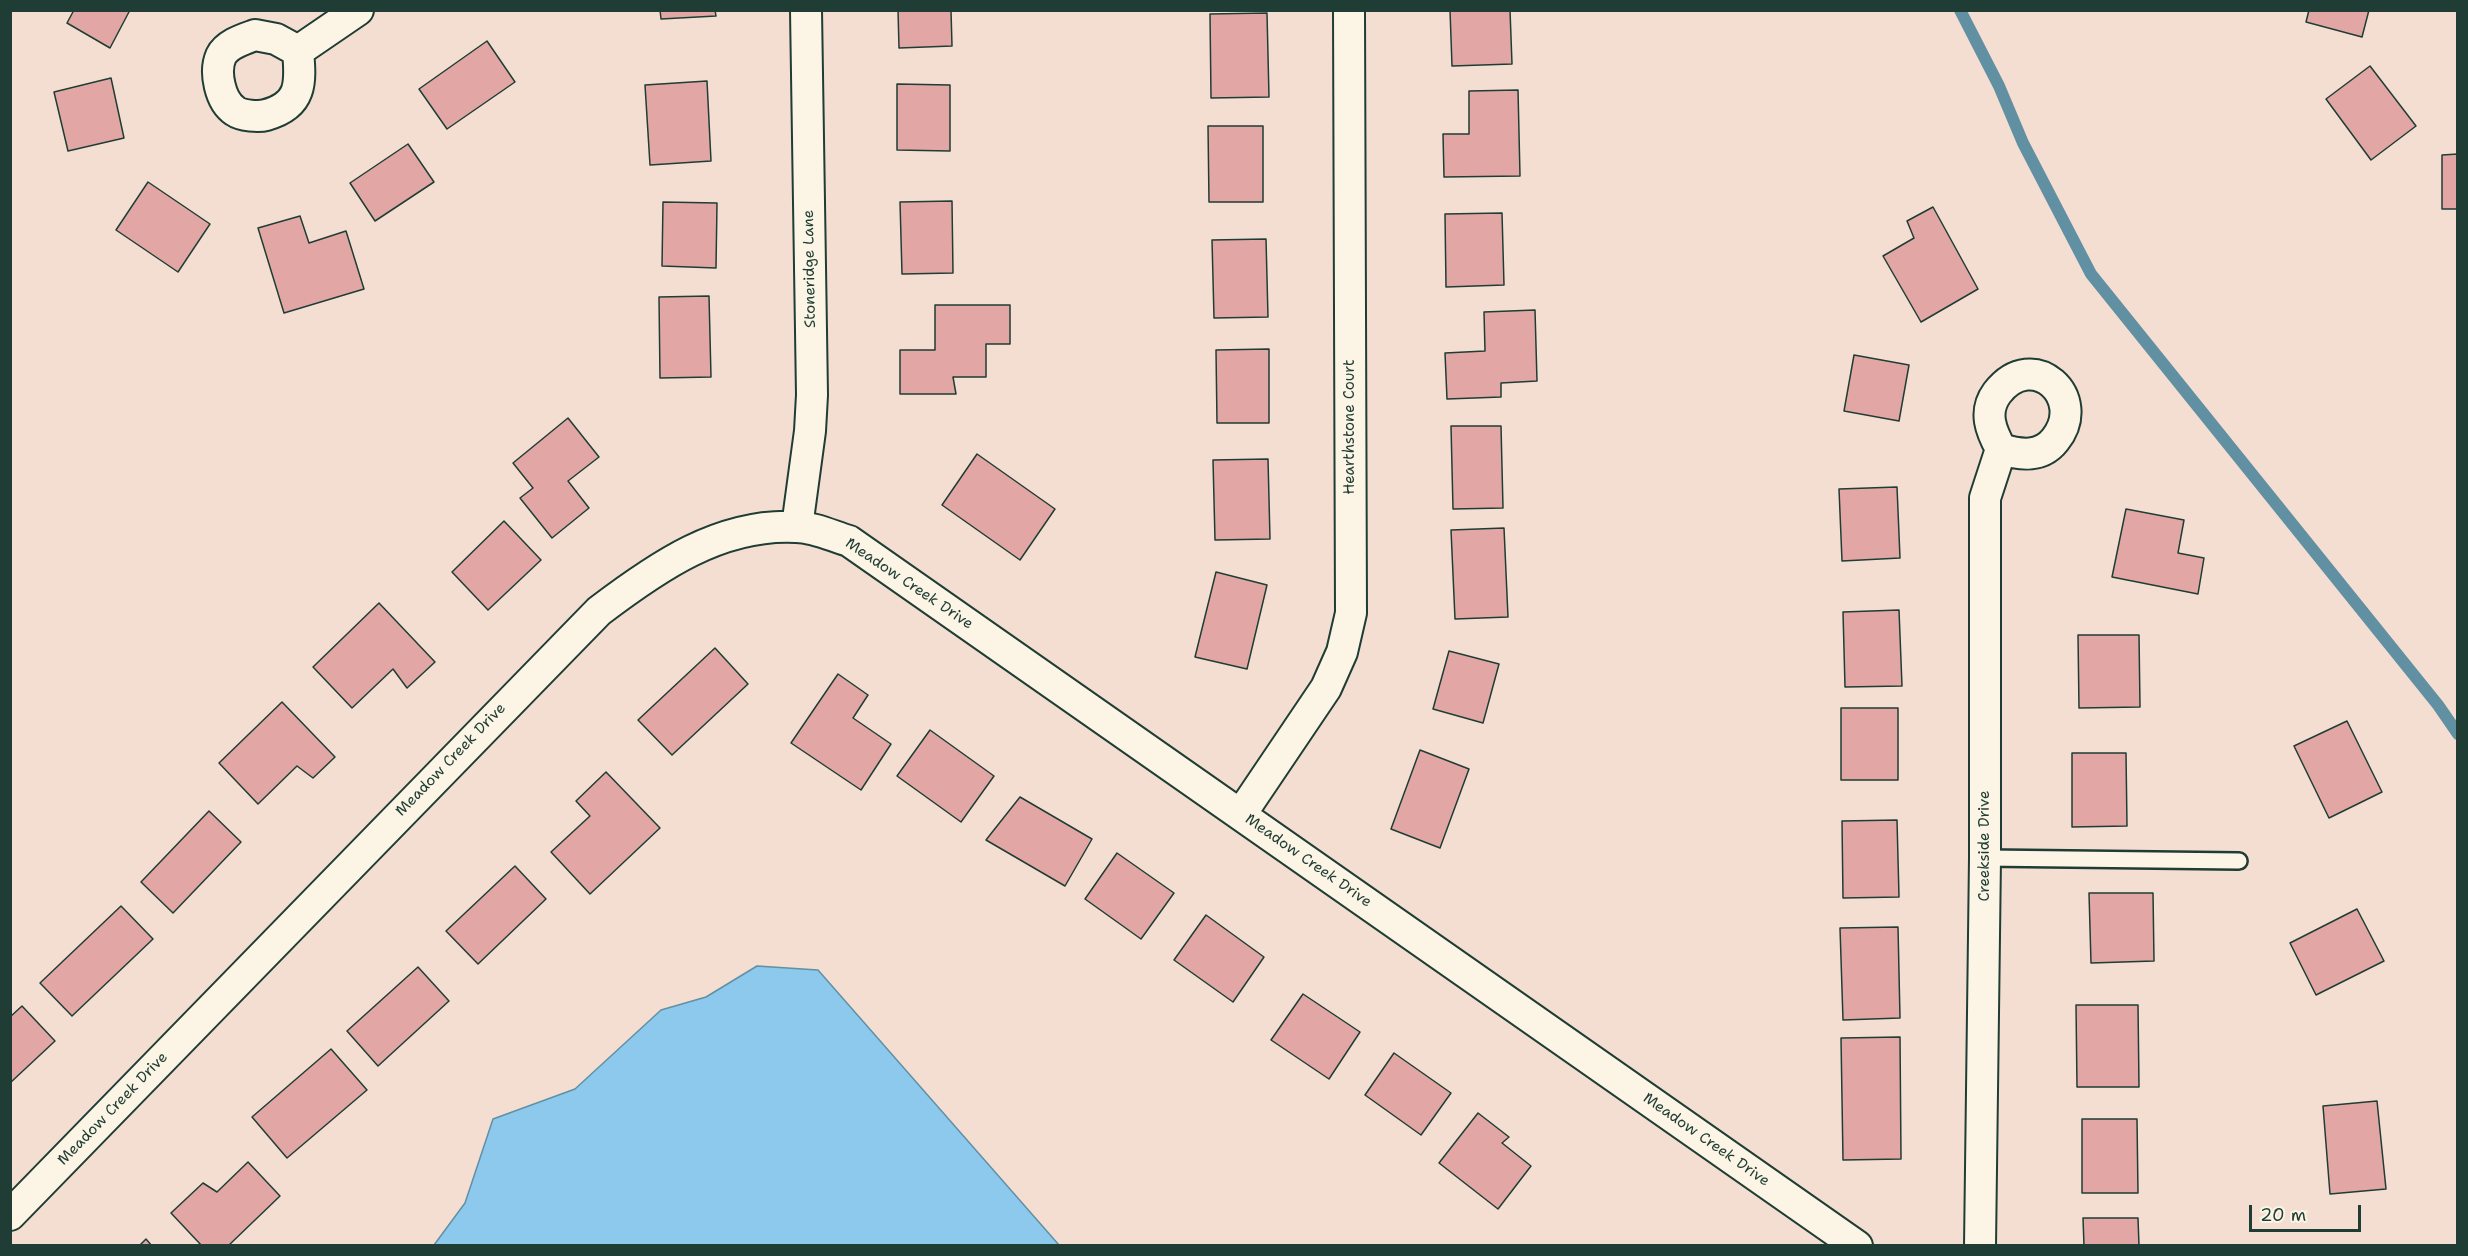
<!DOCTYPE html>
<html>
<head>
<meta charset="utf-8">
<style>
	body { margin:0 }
	#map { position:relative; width:2468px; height:1256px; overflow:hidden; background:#f4ded2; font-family:"Shantell Sans",sans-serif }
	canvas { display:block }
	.frame { position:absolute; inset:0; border:12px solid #1f3d34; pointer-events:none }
	.scale { position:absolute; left:2249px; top:1205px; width:112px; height:27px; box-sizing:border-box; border:3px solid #1f3d34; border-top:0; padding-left:8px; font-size:18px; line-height:21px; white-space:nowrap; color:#1f3d34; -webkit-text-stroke:4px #fcf5e5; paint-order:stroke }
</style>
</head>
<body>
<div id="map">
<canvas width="2468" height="1256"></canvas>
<div class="frame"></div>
<div class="scale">20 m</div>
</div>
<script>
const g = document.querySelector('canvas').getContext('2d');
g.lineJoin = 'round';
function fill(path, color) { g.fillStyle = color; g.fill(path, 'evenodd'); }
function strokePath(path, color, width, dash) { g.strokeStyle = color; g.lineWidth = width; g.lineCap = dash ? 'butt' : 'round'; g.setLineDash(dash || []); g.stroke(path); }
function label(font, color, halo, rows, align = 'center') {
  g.font = font + ' "Shantell Sans",sans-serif'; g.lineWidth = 6; g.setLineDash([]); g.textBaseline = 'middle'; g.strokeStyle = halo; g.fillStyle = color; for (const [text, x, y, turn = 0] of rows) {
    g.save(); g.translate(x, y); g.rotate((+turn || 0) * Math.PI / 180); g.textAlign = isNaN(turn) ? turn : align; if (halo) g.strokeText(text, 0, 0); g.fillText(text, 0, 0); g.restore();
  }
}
const water = new Path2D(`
	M 757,966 L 818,970 L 1059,1245 L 434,1245 L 465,1203 L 493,1119 L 575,1089 L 661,1010 L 706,997 Z`);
const stream = new Path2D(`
	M 1960,10 L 1999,86 L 2023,143 L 2091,274 L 2438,705 L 2458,734`);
const building = new Path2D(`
	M 74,10 L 130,10 L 110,48 L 67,23 Z
	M 660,10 L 715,10 L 716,16 L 661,19 Z
	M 898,10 L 951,10 L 952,46 L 899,48 Z
	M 1450,10 L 1510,10 L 1512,64 L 1452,66 Z
	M 2309,10 L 2369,10 L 2362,37 L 2306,22 Z
	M 1267,13 L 1269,97 L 1211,98 L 1210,14 Z
	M 487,41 L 515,82 L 447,129 L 419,89 Z
	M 2370,66 L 2416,126 L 2371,160 L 2326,99 Z
	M 111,78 L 124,138 L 68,151 L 54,92 Z
	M 707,81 L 711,161 L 650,165 L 645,85 Z
	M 897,84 L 950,85 L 950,151 L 897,150 Z
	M 1518,90 L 1520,176 L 1444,177 L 1443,134 L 1469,134 L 1469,91 Z
	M 1208,126 L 1263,126 L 1263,202 L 1209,202 Z
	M 408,144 L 434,182 L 375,221 L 350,183 Z
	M 2458,154 L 2458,209 L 2442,209 L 2442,155 Z
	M 148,182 L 210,224 L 178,272 L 116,230 Z
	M 952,201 L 953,273 L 902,274 L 900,202 Z
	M 663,202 L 717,203 L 716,268 L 662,266 Z
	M 1933,207 L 1978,289 L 1921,322 L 1883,256 L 1914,238 L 1907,221 Z
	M 1502,213 L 1504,285 L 1446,287 L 1445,214 Z
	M 300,216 L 309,243 L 346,231 L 364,289 L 284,313 L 258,228 Z
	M 1266,239 L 1268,317 L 1214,318 L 1212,240 Z
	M 709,296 L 711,377 L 660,378 L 659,297 Z
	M 935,305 L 1010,305 L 1010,344 L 986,344 L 986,377 L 953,377 L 956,394 L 900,394 L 900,350 L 935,350 Z
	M 1535,310 L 1537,381 L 1501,383 L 1501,397 L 1447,399 L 1445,353 L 1485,351 L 1484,312 Z
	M 1269,349 L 1269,423 L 1217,423 L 1216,350 Z
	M 1854,355 L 1909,365 L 1899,421 L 1844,411 Z
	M 568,418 L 599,457 L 568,481 L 589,508 L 552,538 L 520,498 L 533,488 L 513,463 Z
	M 1451,426 L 1501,426 L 1503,508 L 1453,509 Z
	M 977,454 L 1055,509 L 1020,560 L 942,505 Z
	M 1268,459 L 1270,539 L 1215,540 L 1213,460 Z
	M 1897,487 L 1900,558 L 1842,561 L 1839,489 Z
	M 2126,509 L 2184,520 L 2178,553 L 2204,558 L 2198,594 L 2112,577 Z
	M 504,521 L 541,560 L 488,610 L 452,572 Z
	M 1504,528 L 1508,617 L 1455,619 L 1451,530 Z
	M 1216,572 L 1267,585 L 1247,669 L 1195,657 Z
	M 379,603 L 435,662 L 407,688 L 393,669 L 352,708 L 313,667 Z
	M 1899,610 L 1902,686 L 1845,687 L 1843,612 Z
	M 2078,635 L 2139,635 L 2140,707 L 2079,708 Z
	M 715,648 L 748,684 L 672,755 L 638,720 Z
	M 1449,651 L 1499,664 L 1483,723 L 1433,709 Z
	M 838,674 L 868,695 L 853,718 L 891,744 L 861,790 L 791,743 Z
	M 282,702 L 335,757 L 313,778 L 297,766 L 258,804 L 219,763 Z
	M 1841,708 L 1898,708 L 1898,780 L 1841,780 Z
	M 2347,721 L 2382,792 L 2329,818 L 2294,746 Z
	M 930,730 L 994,776 L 961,822 L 897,776 Z
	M 1420,750 L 1469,769 L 1440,848 L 1391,829 Z
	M 2072,753 L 2126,753 L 2127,826 L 2072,827 Z
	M 606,772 L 660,828 L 590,894 L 551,852 L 590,816 L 576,801 Z
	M 1020,797 L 1092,839 L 1065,886 L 986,840 Z
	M 209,811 L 241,842 L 173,913 L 141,882 Z
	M 1897,820 L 1899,897 L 1843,898 L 1842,821 Z
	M 1117,853 L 1174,893 L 1141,939 L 1085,899 Z
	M 515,866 L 546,899 L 478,964 L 446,931 Z
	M 2089,893 L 2153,893 L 2154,961 L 2091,963 Z
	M 121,906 L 153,939 L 72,1016 L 40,983 Z
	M 2357,909 L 2384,961 L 2316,995 L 2290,943 Z
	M 1206,915 L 1264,957 L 1233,1002 L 1174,960 Z
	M 1898,927 L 1900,1018 L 1843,1020 L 1840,928 Z
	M 418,967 L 449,1001 L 378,1066 L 347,1031 Z
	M 1303,994 L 1360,1032 L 1329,1079 L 1271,1040 Z
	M 2076,1005 L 2138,1005 L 2139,1087 L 2077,1087 Z
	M 22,1006 L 55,1041 L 10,1083 L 10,1017 Z
	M 1900,1037 L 1901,1159 L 1843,1160 L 1841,1038 Z
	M 331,1049 L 367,1090 L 287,1158 L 252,1117 Z
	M 1394,1053 L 1451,1093 L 1421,1135 L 1365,1095 Z
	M 2377,1101 L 2386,1189 L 2330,1194 L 2323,1106 Z
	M 1478,1113 L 1509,1137 L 1502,1143 L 1531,1166 L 1498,1209 L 1439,1163 Z
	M 2082,1119 L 2137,1119 L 2138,1193 L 2082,1193 Z
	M 248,1162 L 280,1196 L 228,1246 L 202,1246 L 171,1213 L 203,1183 L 217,1192 Z
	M 2083,1218 L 2138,1218 L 2139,1246 L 2084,1246 Z
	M 146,1239 L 152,1246 L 139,1246 Z`);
const service = new Path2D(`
	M 1985,858 L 2239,861`);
const minor = new Path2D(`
	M 255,35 L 276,39 L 298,51 C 301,83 302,105 266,115 C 259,117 242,116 235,111 C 220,101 214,72 221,56 C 227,44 244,39 255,35 Z
	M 298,51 L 358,10
	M 797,527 L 810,431 L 812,395 L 806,10
	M 1241,814 L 1326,688 L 1342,652 L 1351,613 L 1349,10
	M 10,1215 L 599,611 C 657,567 720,523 796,527 C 814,527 832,536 849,541 L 1857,1246
	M 1980,1246 L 1985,858 L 1985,498 L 2001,449 C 1991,431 1983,412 1997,393 C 2033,346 2089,398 2055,440 C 2041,458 2020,455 2001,449`);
const streetNames = [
	["Stoneridge Lane",810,269,-91],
	["Hearthstone Court",1350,427,-90],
	["Meadow Creek Drive",909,584,34],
	["Meadow Creek Drive",451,760,-46],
	["Creekside Drive",1985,846,-90],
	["Meadow Creek Drive",1308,861,35],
	["Meadow Creek Drive",113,1109,-46],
	["Meadow Creek Drive",1706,1140,35]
];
fill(water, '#8dc8ed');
strokePath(water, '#6190a3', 1.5);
strokePath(stream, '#6190a3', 12);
fill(building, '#e2a7a5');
strokePath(building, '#1f3d34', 1.5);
strokePath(service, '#1f3d34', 20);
strokePath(minor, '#1f3d34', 34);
strokePath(service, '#fcf5e5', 15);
strokePath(minor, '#fcf5e5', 30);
label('15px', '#1f3d34', '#fcf5e5', streetNames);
</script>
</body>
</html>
